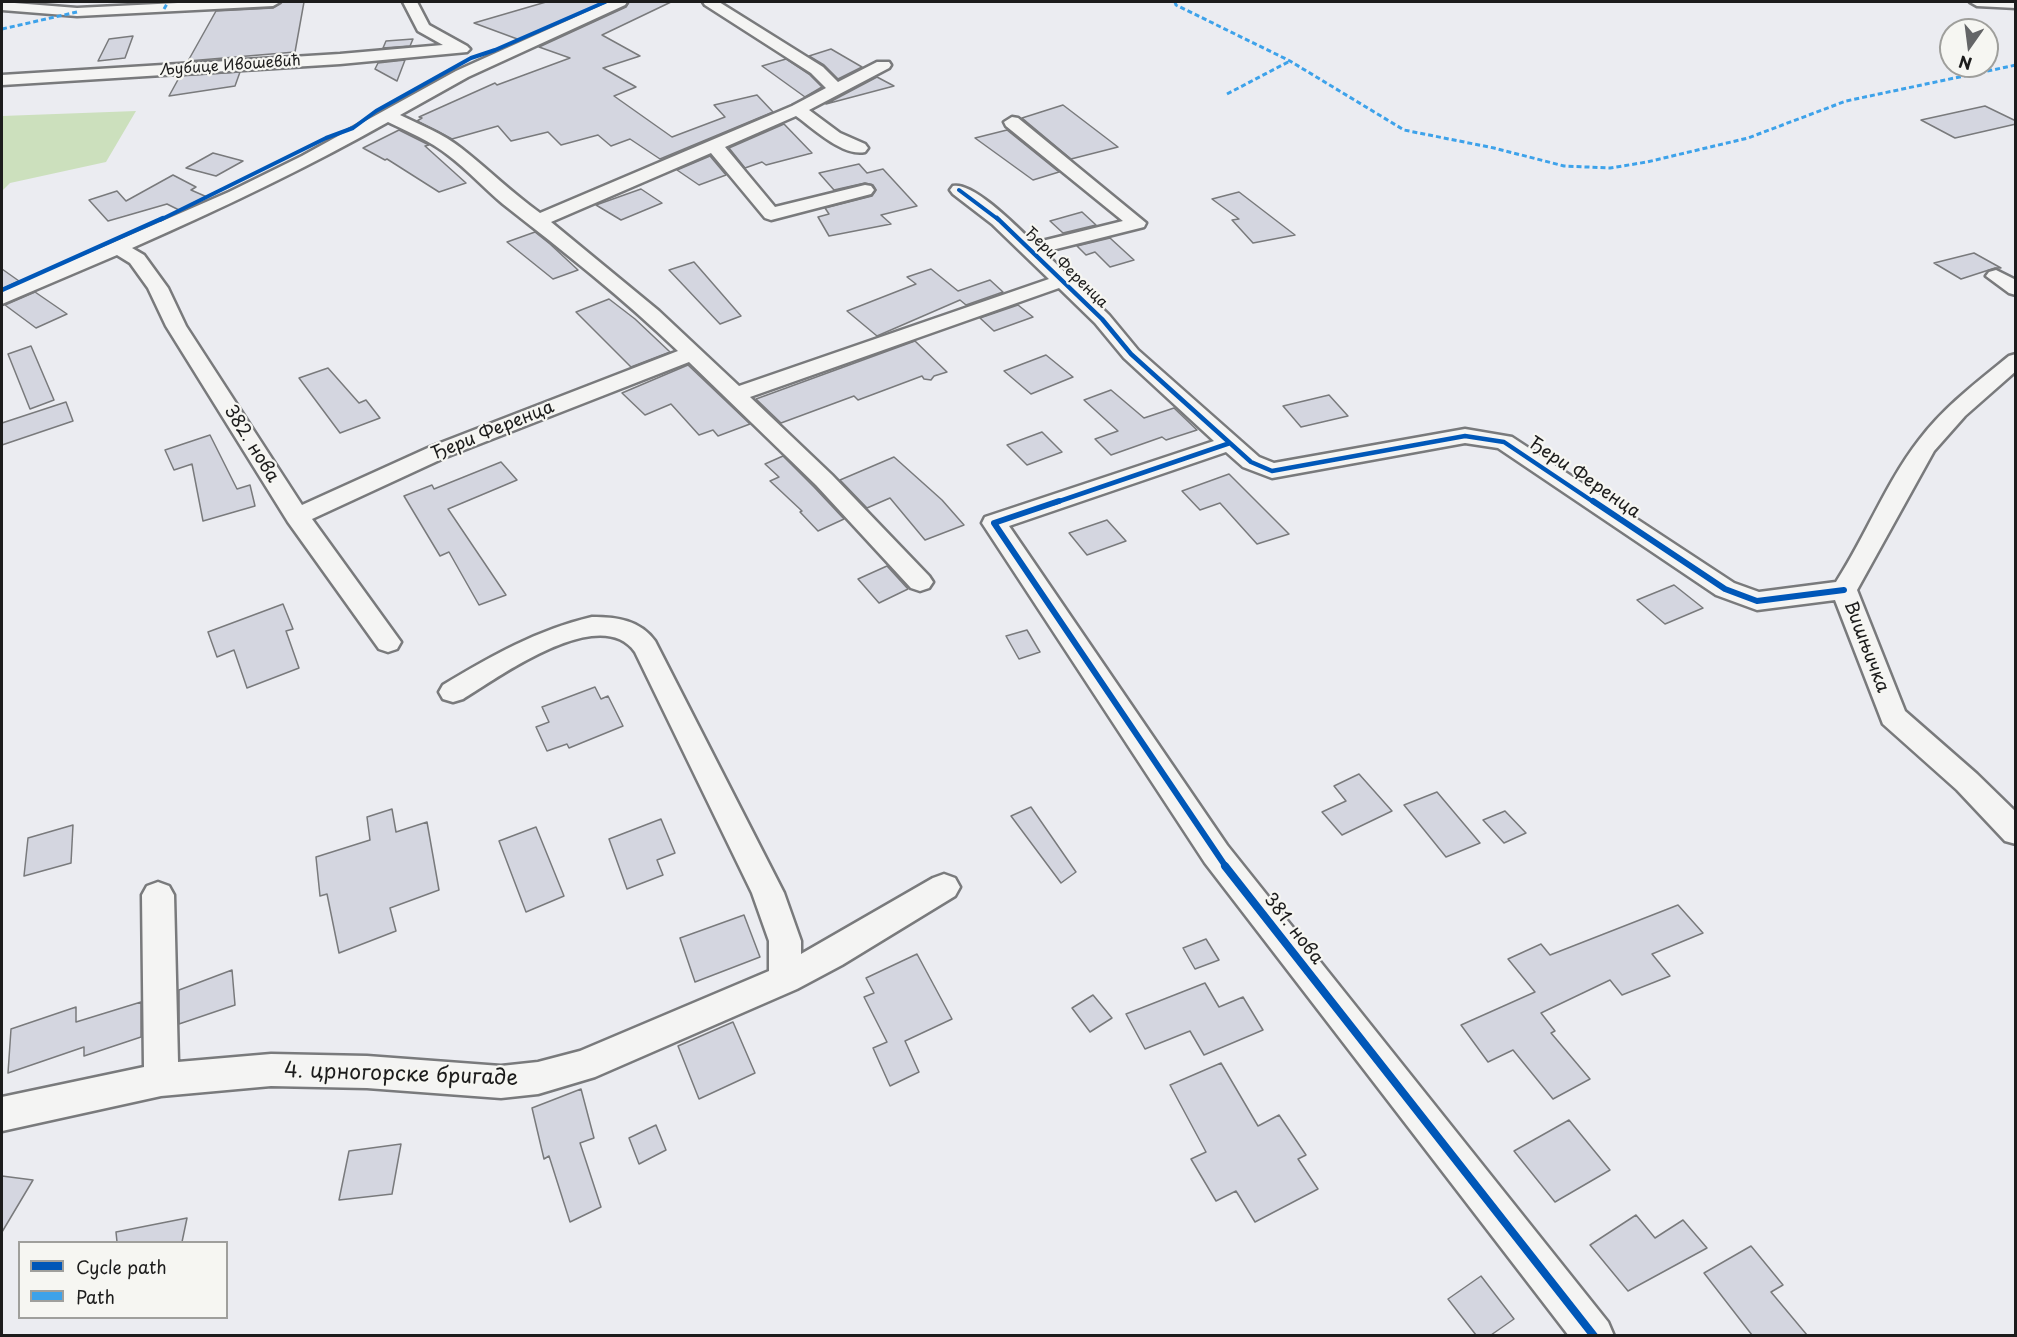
<!DOCTYPE html>
<html>
<head>
<meta charset="utf-8">
<style>
	body { margin:0 }
	#map { position:relative; width:2017px; height:1337px; overflow:hidden; background:#ebecf1; font-family:"Playpen Sans",sans-serif }
	canvas { display:block }
	.frame { position:absolute; inset:0; border:3px solid #1c1c1c; pointer-events:none }
	.legend { position:absolute; left:18px; top:1241px; width:210px; height:78px; box-sizing:border-box; background:#f6f6f2; border:2px solid #9f9f9c; margin:0; padding:8px 10px; list-style:none; font-size:18px; color:#1c1c1c }
	.legend li { display:flex; align-items:center; gap:12px; height:30px }
	.legend b { width:30px; border:2px solid #9f9f9c }
	.north { position:absolute; left:1939px; top:18px; width:60px; height:60px; box-sizing:border-box; background:#f6f6f2; border:2px solid #9f9f9c; border-radius:50%; rotate:194deg; font-size:16px; font-weight:700; line-height:24px; text-align:center; color:#1c1c1c }
	.north::after { content:''; display:block; margin:auto; width:21px; height:27px; background:#646567; clip-path:polygon(50% 0,100% 100%,50% 72%,0 100%) }
</style>
</head>
<body>
<div id="map">
<canvas width="2017" height="1337"></canvas>
<div class="frame"></div>
<ul class="legend">
<li><b style="height:8px;background:#0057b8"></b>Cycle path</li>
<li><b style="height:8px;background:#3da2ea"></b>Path</li>
</ul>
<div class="north">N</div>
</div>
<script>
const g = document.querySelector('canvas').getContext('2d');
g.lineJoin = 'round';
function fill(path, color) { g.fillStyle = color; g.fill(path, 'evenodd'); }
function strokePath(path, color, width, dash) { g.strokeStyle = color; g.lineWidth = width; g.lineCap = dash ? 'butt' : 'round'; g.setLineDash(dash || []); g.stroke(path); }
function label(font, color, halo, rows, align = 'center') {
  g.font = font + ' "Playpen Sans",sans-serif'; g.lineWidth = 4.5; g.setLineDash([]); g.textBaseline = 'middle'; g.strokeStyle = halo; g.fillStyle = color; for (const [text, x, y, turn = 0] of rows) {
    g.save(); g.translate(x, y); g.rotate((+turn || 0) * Math.PI / 180); g.textAlign = isNaN(turn) ? turn : align; if (halo) g.strokeText(text, 0, 0); g.fillText(text, 0, 0); g.restore();
  }
}
const green = new Path2D(`
	M 136,111 L 106,162 L 10,183 L 2,191 L 2,116 Z`);
const building = new Path2D(`
	M 282,2 L 304,2 L 295,52 L 188,61 L 216,11 L 273,8 Z
	M 546,2 L 605,2 L 520,40 L 474,23 Z
	M 629,2 L 671,2 L 602,35 L 640,56 L 603,68 L 636,87 L 614,96 L 672,137 L 725,117 L 714,105 L 757,95 L 773,112 L 660,159 L 630,139 L 611,146 L 598,135 L 561,145 L 548,132 L 511,141 L 498,126 L 452,139 L 417,121 L 422,118 L 419,117 L 495,83 L 497,85 L 570,58 L 539,47 L 626,7 Z
	M 133,36 L 125,58 L 98,61 L 109,39 Z
	M 413,39 L 410,46 L 383,48 L 386,41 Z
	M 831,49 L 862,67 L 838,79 L 824,65 L 809,56 Z
	M 786,59 L 810,75 L 822,87 L 805,97 L 762,66 Z
	M 405,60 L 397,81 L 375,69 L 378,63 Z
	M 240,72 L 235,86 L 169,96 L 180,76 Z
	M 877,77 L 894,86 L 826,104 Z
	M 1063,105 L 1118,147 L 1071,159 L 1022,118 Z
	M 1985,106 L 2016,121 L 2016,124 L 1955,138 L 1921,120 Z
	M 784,124 L 812,153 L 766,165 L 762,162 L 745,168 L 729,148 Z
	M 399,130 L 429,145 L 425,146 L 466,183 L 439,192 L 387,159 L 385,160 L 363,148 Z
	M 1007,130 L 1059,172 L 1033,180 L 975,138 Z
	M 213,153 L 243,161 L 216,176 L 186,168 Z
	M 710,156 L 726,175 L 699,185 L 677,170 Z
	M 859,164 L 867,173 L 883,169 L 917,206 L 881,215 L 891,224 L 829,236 L 818,217 L 829,214 L 825,208 L 872,196 L 876,190 L 873,185 L 865,183 L 834,190 L 819,173 Z
	M 173,175 L 196,187 L 191,190 L 207,197 L 179,210 L 167,204 L 108,221 L 89,200 L 117,191 L 126,201 Z
	M 641,189 L 662,203 L 621,220 L 596,205 Z
	M 1239,192 L 1295,235 L 1253,243 L 1232,220 L 1239,219 L 1212,199 Z
	M 1082,212 L 1096,225 L 1063,233 L 1050,221 Z
	M 535,232 L 550,244 L 578,270 L 553,279 L 507,242 Z
	M 1110,238 L 1134,260 L 1110,267 L 1095,252 L 1086,255 L 1077,246 Z
	M 1974,253 L 2001,268 L 1995,268 L 1961,279 L 1934,263 Z
	M 694,262 L 741,316 L 720,324 L 669,270 Z
	M 2,269 L 19,281 L 2,289 Z
	M 931,269 L 958,291 L 990,280 L 1003,292 L 966,305 L 960,300 L 877,336 L 847,311 L 916,284 L 907,277 Z
	M 35,292 L 67,314 L 36,328 L 5,305 Z
	M 609,299 L 635,319 L 670,352 L 631,367 L 576,312 Z
	M 1018,305 L 1033,317 L 994,331 L 980,318 Z
	M 915,341 L 947,372 L 934,376 L 931,380 L 924,379 L 922,376 L 858,400 L 854,396 L 781,423 L 756,399 Z
	M 31,346 L 54,400 L 30,409 L 8,354 Z
	M 1046,355 L 1073,377 L 1031,394 L 1004,371 Z
	M 688,365 L 750,424 L 718,436 L 713,430 L 699,435 L 671,404 L 645,415 L 622,393 Z
	M 328,368 L 359,403 L 366,400 L 380,418 L 340,433 L 299,378 Z
	M 1111,390 L 1144,418 L 1174,408 L 1197,430 L 1166,440 L 1162,437 L 1111,455 L 1095,439 L 1118,431 L 1084,400 Z
	M 1329,395 L 1348,416 L 1301,427 L 1283,406 Z
	M 66,402 L 73,421 L 2,445 L 2,423 Z
	M 1042,432 L 1062,452 L 1027,465 L 1007,445 Z
	M 210,435 L 237,489 L 250,485 L 255,506 L 203,521 L 192,464 L 174,470 L 165,450 Z
	M 783,456 L 814,487 L 844,519 L 818,531 L 800,512 L 802,511 L 770,481 L 779,477 L 765,464 Z
	M 894,457 L 942,500 L 964,525 L 925,540 L 890,498 L 867,508 L 840,480 Z
	M 501,462 L 517,480 L 448,509 L 506,595 L 479,605 L 449,552 L 440,556 L 404,496 L 432,485 L 434,489 Z
	M 1229,474 L 1289,534 L 1257,544 L 1220,503 L 1200,510 L 1182,491 Z
	M 1107,520 L 1126,541 L 1087,555 L 1069,533 Z
	M 887,566 L 908,589 L 879,603 L 858,579 Z
	M 1674,585 L 1703,608 L 1665,624 L 1637,600 Z
	M 283,604 L 293,629 L 286,631 L 299,668 L 247,688 L 234,650 L 217,657 L 208,632 Z
	M 1027,630 L 1040,652 L 1019,659 L 1006,636 Z
	M 595,687 L 601,699 L 608,696 L 623,726 L 569,748 L 567,744 L 547,751 L 536,727 L 549,722 L 542,707 Z
	M 1359,774 L 1392,811 L 1342,835 L 1322,812 L 1346,801 L 1334,786 Z
	M 1437,792 L 1480,843 L 1446,857 L 1404,805 Z
	M 1031,807 L 1076,872 L 1061,883 L 1011,816 Z
	M 392,809 L 396,832 L 427,822 L 439,890 L 390,908 L 396,931 L 339,953 L 327,894 L 320,896 L 316,857 L 370,840 L 367,817 Z
	M 1505,811 L 1526,833 L 1504,843 L 1483,820 Z
	M 661,819 L 675,853 L 657,860 L 663,875 L 627,889 L 609,839 Z
	M 73,825 L 71,863 L 24,876 L 28,838 Z
	M 536,827 L 564,896 L 526,912 L 499,841 Z
	M 1678,905 L 1703,933 L 1652,954 L 1670,976 L 1622,995 L 1610,980 L 1541,1013 L 1555,1031 L 1551,1033 L 1590,1079 L 1553,1099 L 1513,1050 L 1488,1062 L 1461,1025 L 1535,992 L 1508,959 L 1541,944 L 1550,955 Z
	M 744,915 L 760,957 L 695,982 L 680,938 Z
	M 1206,939 L 1219,960 L 1195,969 L 1183,948 Z
	M 917,954 L 952,1019 L 905,1041 L 919,1072 L 890,1086 L 873,1048 L 887,1042 L 864,997 L 874,993 L 866,978 Z
	M 232,970 L 235,1005 L 179,1024 L 179,990 Z
	M 1205,983 L 1219,1007 L 1243,997 L 1263,1030 L 1204,1055 L 1190,1031 L 1145,1049 L 1126,1014 Z
	M 1093,995 L 1112,1018 L 1090,1032 L 1072,1008 Z
	M 141,1002 L 141,1037 L 84,1056 L 84,1047 L 8,1073 L 11,1029 L 76,1007 L 76,1022 Z
	M 733,1022 L 755,1073 L 699,1099 L 678,1046 Z
	M 1221,1063 L 1258,1126 L 1279,1115 L 1306,1155 L 1298,1159 L 1318,1189 L 1255,1222 L 1236,1191 L 1216,1201 L 1191,1159 L 1206,1152 L 1170,1085 Z
	M 581,1089 L 594,1138 L 580,1143 L 601,1207 L 570,1222 L 549,1156 L 544,1159 L 532,1108 Z
	M 1569,1120 L 1610,1170 L 1555,1202 L 1514,1151 Z
	M 656,1125 L 666,1150 L 639,1164 L 629,1138 Z
	M 401,1144 L 392,1194 L 339,1200 L 349,1151 Z
	M 2,1176 L 33,1180 L 2,1232 Z
	M 1636,1215 L 1655,1238 L 1683,1220 L 1707,1248 L 1628,1291 L 1590,1245 Z
	M 187,1218 L 182,1242 L 117,1242 L 116,1232 Z
	M 1751,1246 L 1783,1285 L 1771,1292 L 1807,1335 L 1752,1335 L 1704,1273 Z
	M 1481,1276 L 1514,1319 L 1491,1335 L 1476,1335 L 1448,1299 Z`);
const minor = new Path2D(`
	M 2,2 L 77,8 L 198,2 L 280,2 L 273,6 L 77,16 L 2,10 Z
	M 403,2 L 417,2 L 429,25 L 467,46 L 470,49 L 467,52 L 340,64 L 2,85 L 2,75 L 340,54 L 443,45 L 418,31 Z
	M 609,2 L 627,2 L 625,5 L 468,77 L 400,115 C 421,125 443,134 461,148 C 488,169 512,193 540,213 L 792,106 L 826,88 L 811,73 L 705,5 L 703,2 L 719,2 L 823,67 L 838,82 L 877,62 L 889,62 L 891,65 L 889,68 L 809,110 L 840,133 L 865,144 L 868,148 L 865,152 C 843,157 813,128 796,116 L 725,147 L 775,207 L 865,185 L 871,186 L 874,190 L 871,194 L 771,220 L 765,218 L 711,153 L 551,222 L 659,311 L 739,386 L 1049,279 L 992,224 L 953,194 L 950,190 L 953,186 C 973,181 1019,229 1034,243 L 1123,221 L 1006,126 L 1004,122 L 1012,117 L 1018,118 L 1146,223 L 1144,227 L 1044,252 L 1109,315 L 1138,350 L 1259,457 L 1274,463 L 1465,429 L 1512,437 L 1734,583 L 1759,592 L 1836,582 C 1866,536 1885,484 1919,440 C 1944,407 1977,382 2009,356 L 2016,354 L 2016,371 L 1965,416 L 1934,451 L 1857,590 L 1905,711 L 1977,774 L 2016,812 L 2016,844 L 2005,841 L 1957,790 L 1883,724 L 1835,600 L 1757,610 L 1716,595 L 1498,448 L 1465,443 L 1272,478 L 1243,467 L 1226,452 L 1009,526 L 1227,845 L 1608,1322 L 1614,1336 L 1569,1336 L 1205,863 L 982,523 L 985,517 L 1214,441 L 1124,358 L 1095,323 L 1059,288 L 750,397 L 832,475 L 929,576 L 933,582 L 929,588 L 920,591 L 911,588 L 816,485 L 689,362 L 446,457 L 312,519 L 401,642 L 397,649 L 388,652 L 379,649 L 288,522 L 166,326 L 148,288 L 130,263 L 117,255 L 2,304 L 2,291 L 229,192 L 302,156 L 456,71 ZM 388,122 C 409,132 430,141 448,155 C 468,170 484,188 503,204 C 563,251 623,298 678,351 L 430,447 L 302,505 L 186,326 L 168,288 L 144,255 L 132,248 C 220,209 305,169 388,122 Z
	M 1970,2 L 2016,2 L 2016,8 L 1977,6 Z
	M 1996,270 L 2016,280 L 2016,295 L 2009,293 L 1986,276 L 1989,272 Z
	M 592,617 C 617,617 640,620 655,641 L 784,893 L 801,941 L 801,954 L 933,878 L 944,874 L 955,878 L 960,887 L 955,896 L 842,965 L 797,989 L 595,1077 L 538,1094 L 501,1098 L 367,1088 L 271,1086 L 161,1096 L 2,1131 L 2,1097 L 144,1067 L 142,895 L 147,886 L 158,882 L 169,886 L 174,895 L 178,1062 L 271,1054 L 367,1056 L 501,1066 L 538,1062 L 580,1051 L 769,971 L 769,941 L 752,893 L 635,652 C 600,603 499,677 463,699 L 453,702 L 443,699 L 439,692 L 443,685 C 491,656 537,630 592,617 Z`);
const quiet = new Path2D(`
	M 1175,2 L 1176,5 L 1290,61 L 1404,130 L 1494,148 L 1564,166 L 1610,168 L 1647,162 L 1748,138 L 1846,101 L 2016,65
	M 164,9 L 168,2
	M 2,29 L 77,12
	M 1227,94 L 1290,61`);
const cyclewayFar3 = new Path2D(`
	M 959,190 L 999,220
	M 160,220 L 326,138 L 353,128 L 376,111 L 471,58 L 495,50 L 605,2`);
const cyclewayFar2 = new Path2D(`
	M 997,218 L 1102,319 L 1131,354 L 1251,462 L 1272,471 L 1465,436 L 1504,442 L 1595,503
	M 2,290 L 163,218
	M 1054,503 L 1230,443`);
const cyclewayFar1 = new Path2D(`
	M 1059,501 L 994,523 L 1226,867
	M 1593,501 L 1725,589 L 1757,601 L 1844,590`);
const cycleway = new Path2D(`
	M 1225,866 L 1594,1336`);
const farStreetnames = [
	["Љубице Ивошевић",230,66,-4],
	["Ђери Ференца",1066,268,44]
];
const streetNames = [
	["Ђери Ференца",493,431,-22],
	["382. нова",251,444,58],
	["Ђери Ференца",1584,478,34],
	["Вишњичка",1866,647,69],
	["381. нова",1293,929,52]
];
const nearStreetnames = [
	["4. црногорске бригаде",401,1075,2]
];
fill(green, '#cce0bd');
fill(building, '#d4d6e0');
strokePath(building, '#797a7c', 1.5);
strokePath(minor, '#797a7c', 5);
fill(minor, '#f4f4f3');
strokePath(quiet, '#3da2ea', 3, [5, 3]);
strokePath(cyclewayFar3, '#0057b8', 4);
strokePath(cyclewayFar2, '#0057b8', 4.5);
strokePath(cyclewayFar1, '#0057b8', 6);
strokePath(cycleway, '#0057b8', 8);
label('15px', '#1c1c1c', '#f6f6f2', farStreetnames);
label('18px', '#1c1c1c', '#f6f6f2', streetNames);
label('21px', '#1c1c1c', '#f6f6f2', nearStreetnames);
</script>
</body>
</html>
